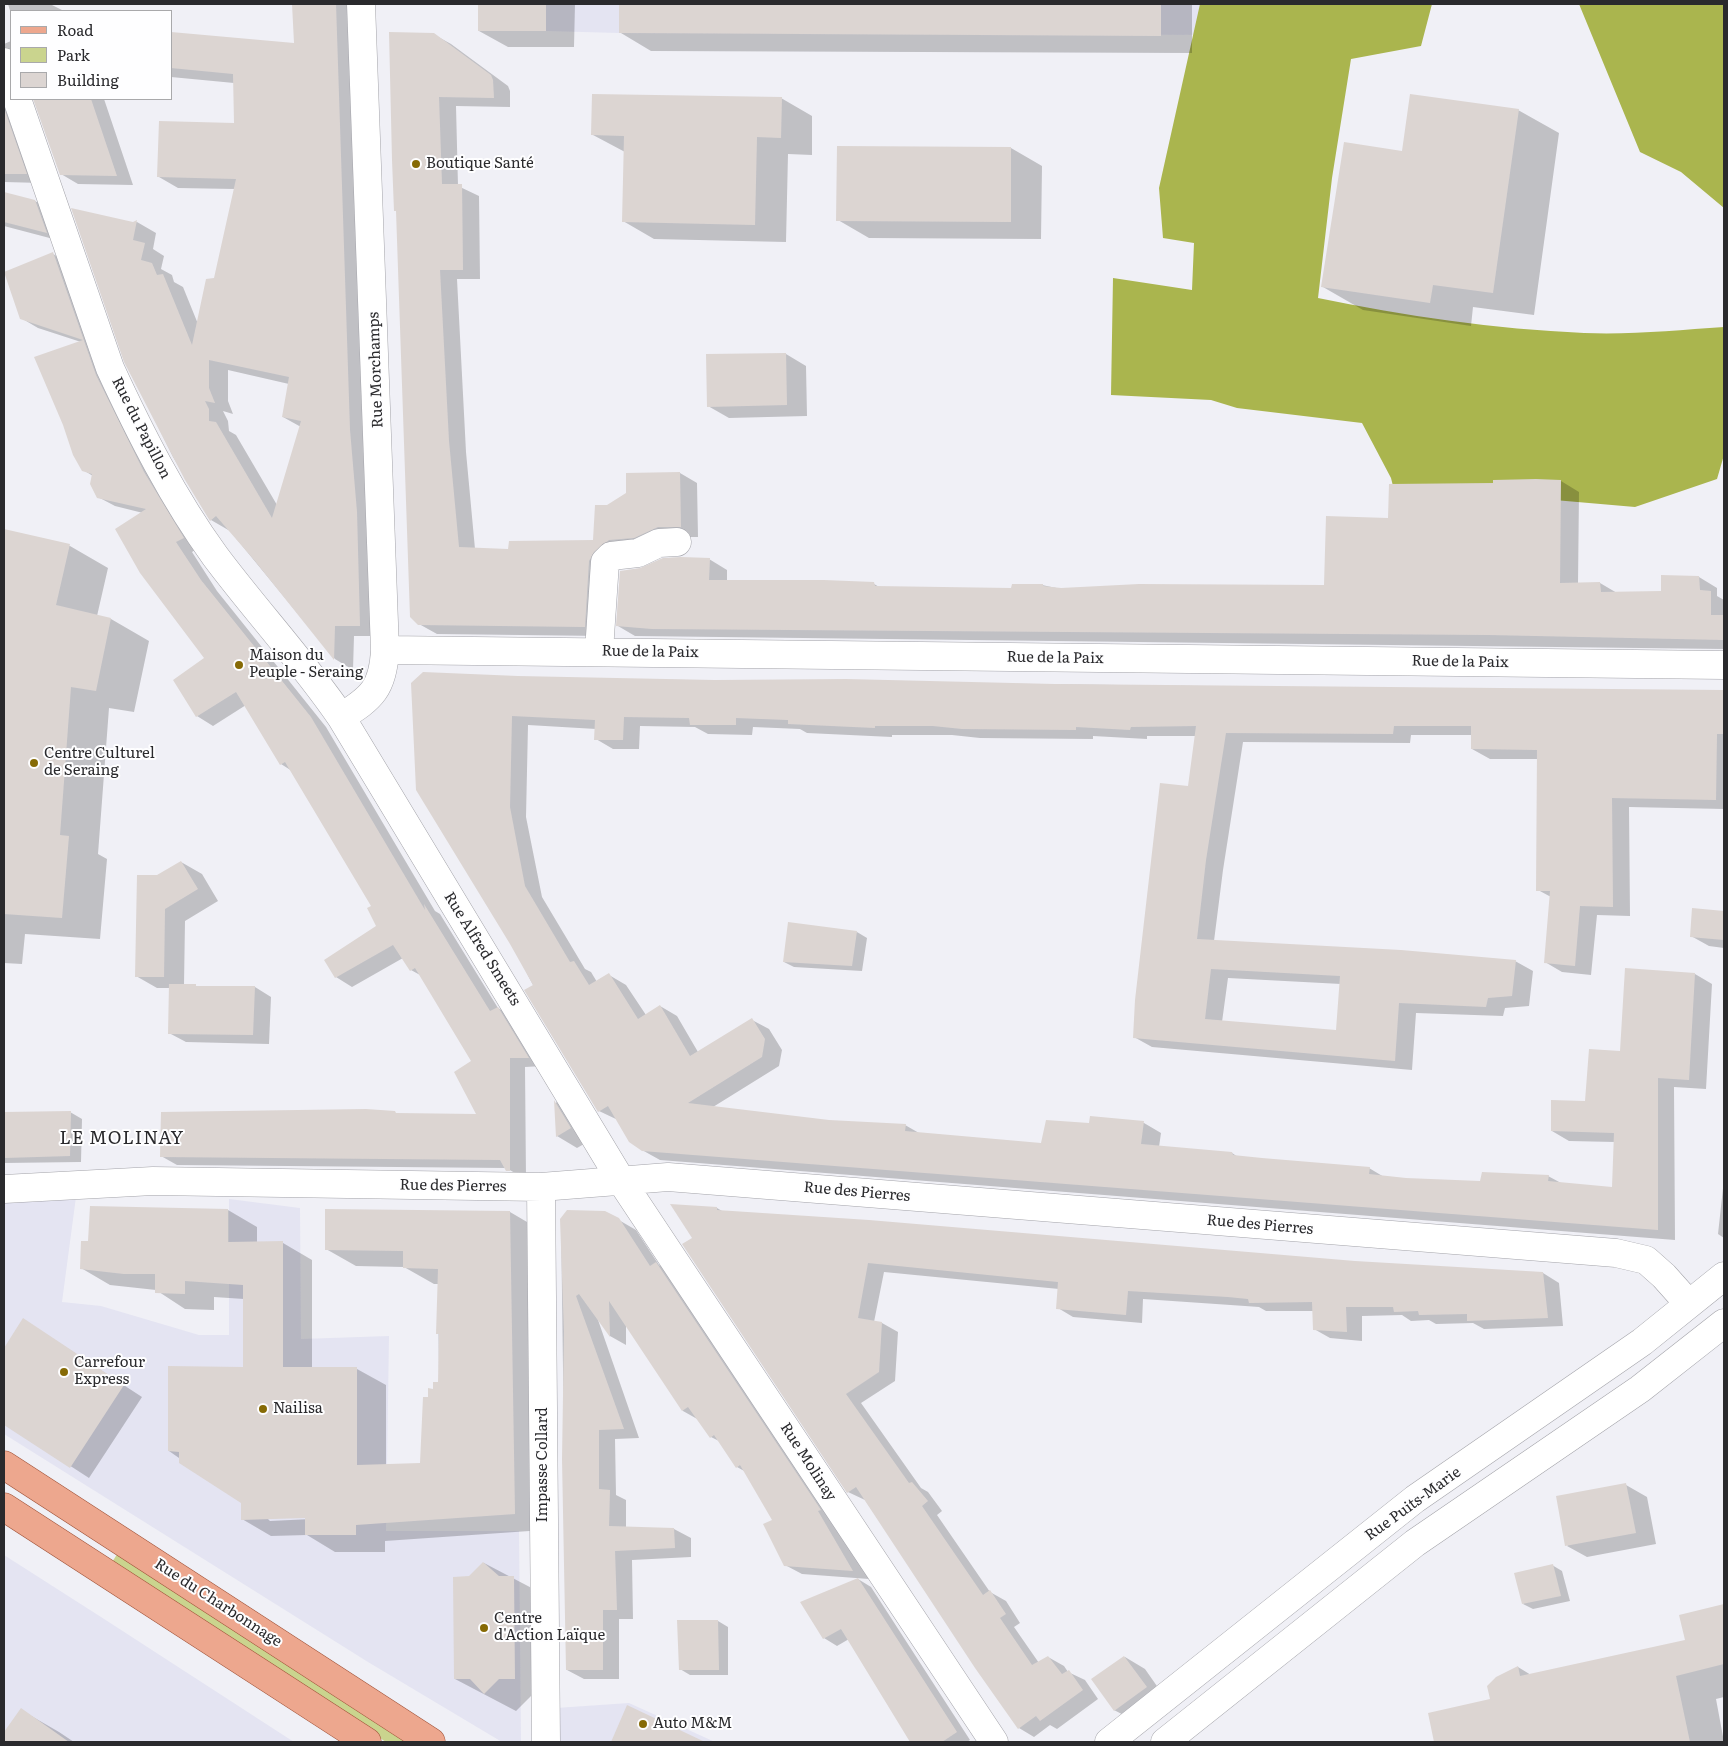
<!DOCTYPE html>
<html>
<head>
<meta charset="utf-8">
<style>
	body { margin:0 }
	#map { position:relative; width:1728px; height:1746px; overflow:hidden; background:#f0f0f6; font-family:Literata,serif }
	canvas { display:block }
	.frame { position:absolute; inset:0; border:5px solid #2a2a2d; pointer-events:none }
	.legend { position:absolute; left:10px; top:10px; width:162px; height:90px; box-sizing:border-box; background:#fefeff; border:1px solid #a9a9ab; margin:0; padding:6px 9px; list-style:none; font-size:15px; color:#2a2a2d }
	.legend li { display:flex; align-items:center; gap:10px; height:25px }
	.legend b { width:25px; border:1px solid #a9a9ab }
</style>
</head>
<body>
<div id="map">
<canvas width="1728" height="1746"></canvas>
<div class="frame"></div>
<ul class="legend">
<li><b style="height:6px;background:#eda78e"></b>Road</li>
<li><b style="height:14px;background:#cad48e"></b>Park</li>
<li><b style="height:14px;background:#dcd5d2"></b>Building</li>
</ul>
</div>
<script>
const g = document.querySelector('canvas').getContext('2d');
g.lineJoin = 'round';
function fill(path, color) { g.fillStyle = color; g.fill(path, 'evenodd'); }
function strokePath(path, color, width, dash) { g.strokeStyle = color; g.lineWidth = width; g.lineCap = dash ? 'butt' : 'round'; g.setLineDash(dash || []); g.stroke(path); }
function label(font, color, halo, rows, align = 'center') {
  g.font = font + ' Literata,serif'; g.lineWidth = 4; g.setLineDash([]); g.textBaseline = 'middle'; g.strokeStyle = halo; g.fillStyle = color; for (const [text, x, y, turn = 0] of rows) {
    g.save(); g.translate(x, y); g.rotate((+turn || 0) * Math.PI / 180); g.textAlign = isNaN(turn) ? turn : align; if (halo) g.strokeText(text, 0, 0); g.fillText(text, 0, 0); g.restore();
  }
}
const built = new Path2D(`
	M 546,4 L 1232,4 L 1232,35 L 619,33 L 546,31 Z
	M 76,1197 L 62,1302 L 101,1306 L 199,1335 L 229,1335 L 229,1199 L 300,1208 L 301,1339 L 389,1336 L 386,1531 L 519,1531 L 521,1742 L 502,1742 L 368,1662 L 4,1434 L 4,1201 Z
	M 4,1555 L 101,1617 L 294,1742 L 4,1742 Z
	M 629,1703 L 715,1742 L 557,1742 L 556,1708 Z`);
const green = new Path2D(`
	M 119,1551 L 412,1742 L 386,1742 L 111,1564 Z`);
const forest = new Path2D(`
	M 1200,4 L 1432,4 L 1421,46 L 1351,59 L 1332,178 L 1318,298 C 1405,316 1495,329 1584,333 C 1631,335 1678,330 1724,327 L 1724,455 L 1717,479 L 1635,507 L 1393,486 L 1391,478 L 1362,423 L 1237,408 L 1211,400 L 1111,395 L 1113,278 L 1192,290 L 1194,243 L 1163,238 L 1159,188 Z
	M 1579,4 L 1724,4 L 1724,208 L 1681,172 L 1640,152 Z`);
const shadow = new Path2D(`
	M 8,4 L 50,4 L 64,11 L 11,11 L 11,14 Z
	M 294,4 L 355,4 L 379,636 L 354,636 L 353,670 L 335,659 L 230,531 L 211,520 L 173,457 L 126,362 L 133,223 L 137,222 L 156,233 L 153,249 L 164,256 L 161,269 L 172,275 L 174,282 L 183,287 L 198,324 L 215,279 L 235,189 L 178,188 L 159,177 L 236,124 L 234,83 L 171,77 L 171,33 L 295,44 ZM 228,370 L 289,384 L 283,417 L 301,427 L 277,505 L 236,435 L 229,431 L 228,421 L 223,411 L 233,414 L 228,401 Z
	M 479,4 L 575,4 L 574,47 L 508,47 L 479,31 Z
	M 620,4 L 1192,4 L 1192,53 L 651,51 L 621,33 Z
	M 433,34 L 451,44 L 508,86 L 510,91 L 510,107 L 456,106 L 458,186 L 479,196 L 480,279 L 457,279 L 466,452 L 475,549 L 510,550 L 594,542 L 608,506 L 680,473 L 697,483 L 698,537 L 676,537 L 611,561 L 602,636 L 437,634 L 419,624 Z
	M 11,41 L 11,59 L 42,183 L 4,182 L 4,44 Z
	M 781,98 L 812,116 L 812,155 L 788,154 L 786,242 L 654,239 L 623,221 L 625,152 L 593,135 Z
	M 35,99 L 104,99 L 133,185 L 78,184 L 61,174 Z
	M 1518,110 L 1559,133 L 1534,315 L 1473,307 L 1471,326 L 1363,310 L 1323,287 L 1403,153 Z
	M 1011,148 L 1042,166 L 1041,239 L 869,238 L 838,220 Z
	M 4,194 L 35,201 L 51,210 L 61,241 L 4,226 Z
	M 53,254 L 69,263 L 199,547 L 192,552 L 217,591 L 326,727 L 435,911 L 440,914 L 498,1008 L 514,1017 L 543,1066 L 525,1067 L 526,1179 L 506,1168 L 177,1165 L 161,1156 L 398,1115 L 478,1116 L 473,1062 L 420,975 L 411,970 L 403,958 L 352,987 L 336,977 L 326,960 L 378,926 L 373,907 L 292,771 L 281,764 L 246,705 L 213,726 L 197,716 L 175,681 L 206,658 L 143,513 L 115,506 L 98,497 L 93,476 L 83,470 L 81,342 L 38,328 L 21,318 Z
	M 786,354 L 806,366 L 807,416 L 729,418 L 708,406 Z
	M 1561,481 L 1579,492 L 1578,584 L 1600,583 L 1617,593 L 1662,592 L 1699,577 L 1717,588 L 1717,596 L 1724,600 L 1724,649 L 635,636 L 618,626 L 709,559 L 727,570 L 727,581 L 874,584 L 881,588 L 1012,589 L 1042,585 L 1061,589 L 1325,586 L 1389,520 L 1494,484 Z
	M 4,530 L 70,546 L 108,568 L 97,616 L 111,619 L 149,641 L 134,712 L 109,708 L 98,854 L 107,859 L 100,939 L 25,934 L 22,964 L 4,963 Z
	M 518,678 L 1724,692 L 1724,809 L 1629,807 L 1630,916 L 1597,915 L 1591,975 L 1562,972 L 1545,962 L 1551,897 L 1538,890 L 1538,759 L 1490,759 L 1472,749 L 1472,735 L 1411,735 L 1410,743 L 1243,742 L 1223,870 L 1214,941 L 1515,961 L 1533,971 L 1529,1006 L 1505,1008 L 1503,1016 L 1416,1013 L 1412,1070 L 1152,1047 L 1134,1037 L 1189,787 L 1196,736 L 1147,736 L 1147,739 L 1093,736 L 1093,739 L 980,738 L 952,735 L 892,735 L 892,737 L 807,733 L 800,729 L 753,727 L 752,735 L 708,734 L 695,727 L 640,726 L 639,749 L 613,749 L 596,739 L 596,729 L 528,725 L 526,817 L 542,897 L 585,969 L 591,972 L 597,982 L 609,975 L 626,985 L 646,1015 L 660,1006 L 677,1016 L 698,1052 L 752,1020 L 769,1029 L 782,1050 L 779,1066 L 713,1107 L 829,1121 L 905,1125 L 919,1133 L 1042,1144 L 1090,1124 L 1144,1123 L 1161,1133 L 1159,1147 L 1232,1153 L 1238,1157 L 1369,1168 L 1384,1177 L 1406,1179 L 1481,1183 L 1548,1176 L 1561,1183 L 1614,1189 L 1615,1142 L 1569,1141 L 1552,1131 L 1586,1102 L 1621,1052 L 1695,974 L 1712,984 L 1706,1089 L 1674,1087 L 1675,1240 L 660,1160 L 642,1150 L 618,1120 L 599,1111 L 511,943 L 417,789 ZM 1228,978 L 1341,984 L 1337,1031 L 1222,1022 Z
	M 181,862 L 202,874 L 218,901 L 185,921 L 184,985 L 199,987 L 255,987 L 271,997 L 269,1044 L 186,1042 L 169,1033 L 171,988 L 157,988 L 136,976 L 158,876 Z
	M 1693,910 L 1724,912 L 1724,948 L 1709,946 L 1691,936 Z
	M 857,932 L 867,938 L 862,971 L 794,967 L 784,962 Z
	M 556,1102 L 575,1113 L 591,1140 L 577,1148 L 557,1136 Z
	M 70,1112 L 82,1119 L 81,1162 L 4,1163 L 4,1113 Z
	M 1724,1179 L 1724,1238 L 1718,1234 Z
	M 717,1208 L 722,1211 L 1355,1262 L 1543,1273 L 1559,1283 L 1563,1326 L 1484,1329 L 1473,1323 L 1436,1324 L 1429,1320 L 1411,1321 L 1402,1315 L 1362,1316 L 1362,1341 L 1330,1338 L 1314,1329 L 1313,1311 L 1266,1311 L 1259,1307 L 1245,1306 L 1143,1299 L 1142,1323 L 1073,1317 L 1058,1308 L 1059,1289 L 884,1272 L 874,1322 L 882,1323 L 898,1332 L 895,1381 L 861,1403 L 921,1488 L 928,1492 L 942,1511 L 937,1515 L 990,1592 L 1006,1601 L 1020,1623 L 1014,1627 L 1039,1663 L 1048,1657 L 1064,1666 L 1068,1672 L 1085,1680 L 1098,1699 L 1057,1729 L 1050,1725 L 1034,1737 L 1019,1728 L 865,1500 L 848,1492 L 694,1238 Z
	M 228,1210 L 257,1227 L 257,1243 L 283,1243 L 312,1260 L 312,1368 L 357,1369 L 386,1385 L 386,1465 L 422,1464 L 430,1399 L 439,1383 L 438,1284 L 434,1284 L 404,1267 L 356,1266 L 326,1249 L 510,1212 L 539,1229 L 544,1530 L 385,1541 L 385,1552 L 335,1552 L 307,1535 L 271,1536 L 242,1519 L 242,1502 L 169,1451 L 244,1368 L 244,1299 L 214,1297 L 214,1310 L 185,1309 L 156,1290 L 110,1285 L 81,1268 L 89,1243 ZM 311,1517 L 311,1519 L 270,1521 L 267,1518 Z
	M 605,1212 L 636,1230 L 659,1265 L 673,1273 L 834,1521 L 869,1579 L 802,1574 L 785,1565 L 773,1520 L 746,1472 L 737,1467 L 721,1442 L 711,1437 L 699,1420 L 683,1411 L 626,1323 L 626,1345 L 610,1336 L 597,1317 L 639,1438 L 615,1439 L 616,1495 L 626,1500 L 626,1528 L 674,1529 L 691,1538 L 691,1557 L 632,1560 L 633,1619 L 619,1619 L 619,1679 L 584,1679 L 567,1670 L 561,1219 Z
	M 24,1320 L 142,1397 L 89,1478 L 4,1423 L 4,1350 Z
	M 1626,1485 L 1647,1497 L 1656,1544 L 1587,1557 L 1567,1546 Z
	M 484,1563 L 545,1595 L 546,1696 L 531,1696 L 516,1711 L 455,1679 L 469,1578 Z
	M 1552,1565 L 1562,1571 L 1570,1601 L 1533,1609 L 1523,1604 Z
	M 858,1579 L 871,1587 L 970,1740 L 967,1742 L 912,1742 L 849,1639 L 837,1646 L 824,1638 Z
	M 1724,1605 L 1724,1697 L 1716,1699 L 1724,1742 L 1435,1742 L 1429,1714 L 1492,1700 L 1518,1667 L 1531,1675 L 1687,1641 L 1680,1616 Z
	M 718,1621 L 728,1627 L 728,1675 L 690,1675 L 680,1669 Z
	M 1125,1657 L 1145,1669 L 1166,1699 L 1135,1721 L 1114,1710 Z
	M 628,1707 L 703,1742 L 612,1742 Z
	M 21,1710 L 59,1732 L 74,1742 L 4,1742 L 4,1734 Z`);
const building = new Path2D(`
	M 292,4 L 336,4 L 350,430 L 357,512 L 360,626 L 335,626 L 334,660 L 255,561 L 216,516 L 210,521 L 185,480 L 124,362 L 71,208 L 133,222 L 137,220 L 133,240 L 145,243 L 141,260 L 152,263 L 157,275 L 163,274 L 192,345 L 206,279 L 214,278 L 236,179 L 157,177 L 159,121 L 234,123 L 233,74 L 171,68 L 171,32 L 294,43 ZM 209,360 L 289,377 L 282,417 L 301,421 L 272,518 L 216,422 L 209,421 L 209,409 L 205,401 L 215,403 L 209,388 Z
	M 478,4 L 546,4 L 546,31 L 478,31 Z
	M 619,4 L 1161,4 L 1161,36 L 619,33 Z
	M 389,32 L 434,33 L 491,75 L 493,80 L 494,98 L 439,97 L 442,184 L 462,184 L 463,270 L 440,270 L 449,441 L 459,547 L 508,549 L 509,541 L 593,540 L 595,505 L 607,505 L 626,493 L 626,473 L 680,472 L 681,527 L 658,527 L 634,538 L 609,540 L 594,552 L 589,561 L 585,627 L 418,625 L 410,617 L 396,211 L 394,211 L 392,160 Z
	M 592,94 L 782,97 L 781,138 L 757,137 L 755,225 L 622,222 L 624,136 L 591,135 Z
	M 1410,94 L 1519,109 L 1493,293 L 1433,285 L 1430,303 L 1321,287 L 1344,142 L 1402,151 Z
	M 33,99 L 91,99 L 117,176 L 60,175 Z
	M 4,108 L 27,174 L 4,174 Z
	M 837,146 L 1011,147 L 1011,222 L 836,221 Z
	M 4,192 L 35,200 L 47,233 L 4,222 Z
	M 53,252 L 96,375 L 144,472 L 184,538 L 176,542 L 201,580 L 311,717 L 425,910 L 424,904 L 490,1011 L 498,1007 L 529,1058 L 510,1058 L 510,1171 L 506,1171 L 500,1160 L 160,1157 L 161,1112 L 366,1109 L 395,1111 L 396,1113 L 476,1114 L 454,1072 L 471,1061 L 415,968 L 410,971 L 393,945 L 335,978 L 324,960 L 376,926 L 367,908 L 371,906 L 285,762 L 280,765 L 236,692 L 196,717 L 173,680 L 204,658 L 140,573 L 115,529 L 146,509 L 97,498 L 90,484 L 92,474 L 82,471 L 73,455 L 63,425 L 34,357 L 83,340 L 20,319 L 4,272 Z
	M 786,353 L 787,405 L 707,407 L 706,354 Z
	M 1536,479 L 1561,480 L 1560,583 L 1600,582 L 1601,592 L 1661,591 L 1661,575 L 1699,576 L 1700,590 L 1711,591 L 1711,615 L 1724,615 L 1724,640 L 1489,635 L 652,629 L 616,626 L 620,571 L 640,568 L 663,558 L 681,557 L 710,558 L 709,580 L 824,580 L 874,582 L 875,586 L 1011,588 L 1012,584 L 1043,584 L 1043,586 L 1061,588 L 1139,584 L 1324,585 L 1326,516 L 1388,518 L 1389,484 L 1493,483 L 1493,480 Z
	M 4,529 L 70,544 L 56,605 L 111,618 L 96,691 L 71,687 L 60,835 L 69,836 L 62,918 L 4,914 Z
	M 423,672 L 518,676 L 715,680 L 846,679 L 1055,684 L 1724,690 L 1724,734 L 1717,734 L 1716,800 L 1612,798 L 1613,907 L 1580,906 L 1575,966 L 1544,963 L 1550,891 L 1536,891 L 1537,750 L 1471,749 L 1471,726 L 1394,726 L 1393,734 L 1226,733 L 1206,860 L 1197,939 L 1401,950 L 1516,960 L 1512,996 L 1488,998 L 1486,1007 L 1399,1003 L 1395,1061 L 1133,1038 L 1135,1000 L 1160,783 L 1188,786 L 1196,726 L 1131,727 L 1130,730 L 1076,727 L 1076,730 L 962,729 L 933,726 L 875,726 L 875,728 L 788,724 L 788,720 L 736,718 L 736,725 L 690,725 L 689,718 L 624,717 L 623,740 L 594,740 L 595,720 L 512,716 L 510,807 L 525,886 L 570,962 L 574,961 L 589,985 L 609,973 L 638,1019 L 660,1005 L 690,1056 L 752,1018 L 765,1039 L 762,1057 L 688,1103 L 829,1120 L 906,1124 L 905,1131 L 1041,1143 L 1046,1120 L 1089,1123 L 1090,1116 L 1144,1121 L 1141,1144 L 1232,1152 L 1233,1155 L 1262,1158 L 1370,1167 L 1369,1174 L 1406,1178 L 1480,1181 L 1482,1172 L 1549,1175 L 1548,1181 L 1612,1187 L 1614,1133 L 1551,1131 L 1551,1100 L 1585,1101 L 1589,1049 L 1620,1051 L 1625,968 L 1695,973 L 1689,1080 L 1658,1078 L 1658,1230 L 642,1151 L 629,1142 L 608,1106 L 598,1112 L 524,990 L 533,985 L 510,944 L 416,790 L 411,683 ZM 1211,969 L 1340,976 L 1336,1030 L 1205,1019 Z
	M 181,861 L 198,889 L 165,909 L 164,977 L 135,977 L 137,875 L 157,875 Z
	M 1692,908 L 1724,911 L 1724,940 L 1690,937 Z
	M 788,922 L 857,931 L 852,966 L 783,962 Z
	M 169,984 L 196,984 L 196,986 L 255,986 L 253,1035 L 168,1034 Z
	M 554,1100 L 571,1128 L 556,1137 Z
	M 71,1111 L 70,1156 L 4,1158 L 4,1112 Z
	M 670,1204 L 717,1207 L 717,1210 L 869,1220 L 1355,1261 L 1543,1272 L 1548,1318 L 1467,1321 L 1467,1314 L 1419,1315 L 1418,1311 L 1394,1312 L 1393,1307 L 1346,1307 L 1347,1332 L 1313,1330 L 1312,1302 L 1249,1303 L 1248,1299 L 1228,1297 L 1128,1291 L 1126,1315 L 1056,1309 L 1058,1282 L 868,1263 L 858,1318 L 882,1322 L 879,1372 L 846,1394 L 909,1483 L 912,1482 L 928,1501 L 922,1506 L 983,1595 L 990,1590 L 1006,1614 L 1000,1618 L 1032,1665 L 1048,1656 L 1062,1674 L 1069,1670 L 1083,1690 L 1040,1721 L 1036,1716 L 1018,1729 L 975,1668 L 856,1487 L 847,1493 L 682,1244 L 692,1238 Z
	M 90,1206 L 228,1209 L 228,1242 L 283,1241 L 283,1367 L 357,1367 L 357,1465 L 420,1463 L 423,1397 L 428,1397 L 428,1388 L 433,1389 L 433,1382 L 438,1382 L 439,1334 L 436,1334 L 438,1269 L 403,1268 L 403,1251 L 325,1250 L 325,1209 L 510,1211 L 515,1514 L 356,1525 L 356,1535 L 305,1535 L 305,1518 L 241,1520 L 241,1503 L 179,1463 L 179,1452 L 168,1451 L 168,1366 L 243,1367 L 243,1285 L 185,1281 L 185,1294 L 155,1293 L 155,1274 L 124,1274 L 80,1269 L 81,1241 L 88,1241 Z
	M 567,1210 L 605,1211 L 619,1218 L 650,1266 L 656,1262 L 821,1510 L 818,1511 L 853,1571 L 784,1566 L 763,1524 L 772,1520 L 740,1465 L 736,1468 L 714,1435 L 710,1438 L 688,1407 L 682,1411 L 609,1301 L 610,1337 L 579,1294 L 576,1296 L 624,1429 L 599,1430 L 599,1489 L 610,1490 L 609,1526 L 674,1528 L 675,1548 L 615,1551 L 617,1610 L 603,1610 L 603,1670 L 566,1670 L 562,1459 L 564,1332 L 560,1219 Z
	M 23,1318 L 124,1385 L 70,1468 L 4,1425 L 4,1348 Z
	M 1626,1483 L 1636,1533 L 1565,1546 L 1556,1496 Z
	M 483,1562 L 499,1576 L 514,1576 L 515,1679 L 499,1679 L 484,1694 L 470,1679 L 454,1679 L 453,1577 L 469,1576 Z
	M 1553,1564 L 1561,1596 L 1522,1604 L 1514,1573 Z
	M 858,1578 L 957,1732 L 942,1742 L 910,1742 L 841,1629 L 823,1639 L 800,1602 Z
	M 1724,1604 L 1724,1664 L 1676,1676 L 1690,1742 L 1434,1742 L 1428,1713 L 1490,1699 L 1487,1686 L 1496,1677 L 1518,1666 L 1520,1676 L 1685,1640 L 1679,1615 Z
	M 677,1620 L 718,1620 L 719,1670 L 679,1670 Z
	M 1124,1656 L 1147,1687 L 1114,1711 L 1091,1679 Z
	M 627,1705 L 705,1742 L 611,1742 Z
	M 21,1708 L 69,1742 L 4,1742 L 4,1732 Z`);
const minor = new Path2D(`
	M 4,62 L 11,83
	M 17,99 L 110,368 C 140,433 173,498 215,556 C 256,611 302,660 341,717 L 622,1182 L 994,1742
	M 385,650 L 1724,665
	M 599,651 L 605,562 L 611,556 L 638,553 L 659,543 L 677,542
	M 341,717 C 372,698 383,688 385,650 L 361,4
	M 541,1187 L 546,1742
	M 4,1189 L 153,1181 L 541,1187 L 668,1177 L 1616,1253 L 1646,1260 L 1664,1276 L 1689,1304
	M 1109,1742 L 1415,1499 L 1642,1342 L 1724,1276
	M 1165,1742 L 1415,1543 L 1640,1389 L 1724,1323`);
const major = new Path2D(`
	M 4,1465 L 431,1742
	M 4,1507 L 367,1742`);
const markers = [
	[416,164,5,"#866a05"],
	[239,665,5,"#866a05"],
	[34,763,5,"#866a05"],
	[64,1372,5,"#866a05"],
	[263,1409,5,"#866a05"],
	[484,1628,5,"#866a05"],
	[643,1724,5,"#866a05"]
];
const poiNames = [
	["Boutique Santé",426,164],
	["Maison du",249,656],
	["Peuple - Seraing",249,673],
	["Centre Culturel",44,754],
	["de Seraing",44,771],
	["Carrefour",74,1363],
	["Express",74,1380],
	["Nailisa",273,1409],
	["Centre",494,1619],
	["d'Action Laïque",494,1636],
	["Auto M&M",653,1724]
];
const streetNames = [
	["Rue Morchamps",376,370,-92],
	["Rue du Papillon",141,428,63],
	["Rue de la Paix",650,652,1],
	["Rue de la Paix",1055,658,1],
	["Rue de la Paix",1460,662,1],
	["Rue Alfred Smeets",482,949,58],
	["Rue des Pierres",453,1186,1],
	["Rue des Pierres",857,1192,5],
	["Rue des Pierres",1260,1225,5],
	["Rue Molinay",808,1462,57],
	["Impasse Collard",543,1465,-90],
	["Rue Puits-Marie",1413,1504,-36],
	["Rue du Charbonnage",218,1603,33]
];
const quarterNames = [
	["LE MOLINAY",122,1139]
];
fill(built, '#e4e4f2');
fill(green, '#cad48e');
fill(forest, '#aab54e');
fill(shadow, '#0003');
fill(building, '#dcd5d2');
strokePath(minor, '#a3a3a9', 29);
strokePath(major, '#a1553b', 29);
strokePath(minor, '#fff', 28);
strokePath(major, '#eda78e', 28);
for (const [x, y, r, color] of markers) { const dot = new Path2D(); dot.arc(x, y, r, 0, 2 * Math.PI); g.fillStyle = color; g.fill(dot); strokePath(dot, '#fefeff', 2); }
label('15px', '#2a2a2d', '#fefeff', poiNames, 'left');
label('15px', '#2a2a2d', '#fefeff', streetNames);
g.letterSpacing = '1px';
label('18px', '#2a2a2d', '#fefeff', quarterNames);
g.letterSpacing = '0px';
</script>
</body>
</html>
